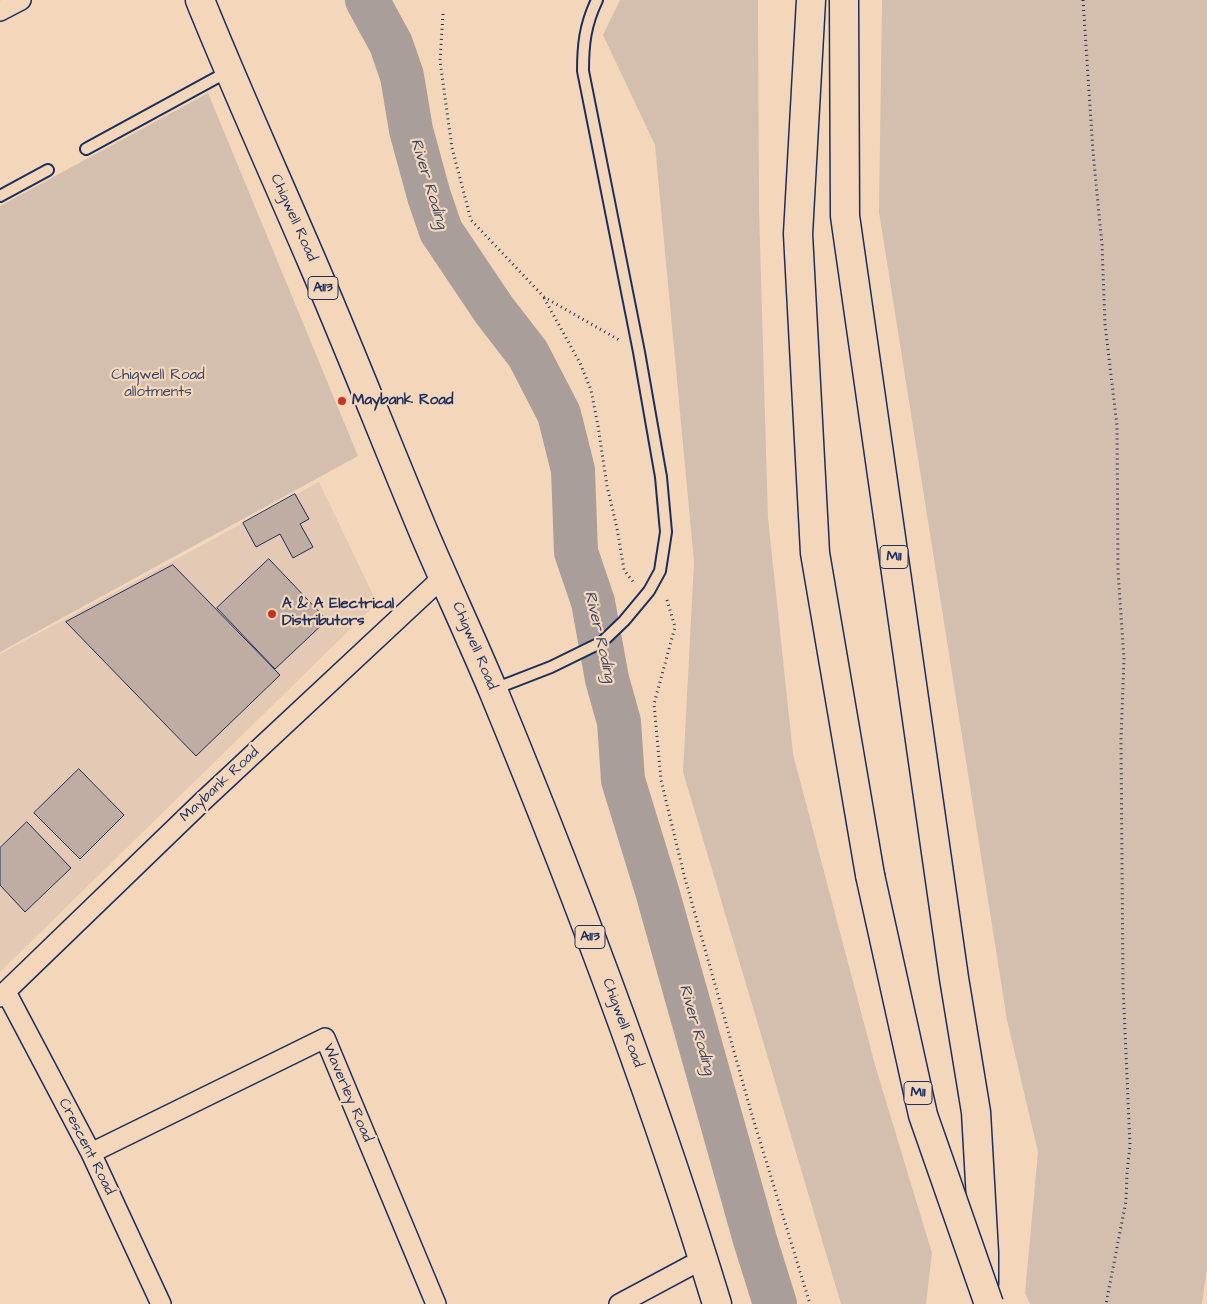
<!DOCTYPE html>
<html>
<head>
<meta charset="utf-8">
<style>
	body { margin:0 }
	canvas { display:block; background:#f4d7bb }
</style>
</head>
<body>
<canvas width="1207" height="1304"></canvas>
<script>
const g = document.querySelector('canvas').getContext('2d');
g.lineJoin = 'round';
function fill(path, color) { g.fillStyle = color; g.fill(path, 'evenodd'); }
function strokePath(path, color, width, dash) { g.strokeStyle = color; g.lineWidth = width; g.lineCap = dash ? 'butt' : 'round'; g.setLineDash(dash || []); g.stroke(path); }
function label(font, color, halo, rows, align = 'center') {
  g.font = font + ' "Architects Daughter",sans-serif'; g.lineWidth = 4.5; g.setLineDash([]); g.textBaseline = 'middle'; g.strokeStyle = halo; g.fillStyle = color; for (const [text, x, y, turn = 0] of rows) {
    g.save(); g.translate(x, y); g.rotate((+turn || 0) * Math.PI / 180); g.textAlign = isNaN(turn) ? turn : align; if (halo) g.strokeText(text, 0, 0); g.fillText(text, 0, 0); g.restore();
  }
}
const built = new Path2D(`
	M 319,482 L 377,603 L 0,972 L 0,654 Z`);
const green = new Path2D(`
	M 620,0 L 758,0 L 759,208 L 768,518 L 793,754 L 875,1065 L 932,1253 L 926,1304 L 841,1304 L 683,772 L 694,562 L 655,145 L 603,35 Z
	M 882,0 L 1207,0 L 1207,1268 L 1202,1304 L 1030,1304 L 1025,1293 L 1038,1152 L 1007,1020 L 879,212 Z
	M 208,93 L 358,456 L 0,652 L 0,206 Z`);
const river = new Path2D(`
	M 367,0 L 391,44 L 402,76 L 411,130 L 429,196 L 441,231 L 494,310 L 528,354 L 559,414 L 573,470 L 576,552 L 593,602 L 607,679 L 619,722 L 623,780 L 657,891 L 755,1240 L 775,1304`);
const building = new Path2D(`
	M 295,494 L 309,519 L 300,524 L 313,547 L 293,558 L 280,534 L 256,547 L 243,523 Z
	M 269,559 L 327,620 L 275,669 L 217,608 Z
	M 173,565 L 280,675 L 196,756 L 66,622 Z
	M 79,769 L 124,815 L 80,859 L 34,813 Z
	M 27,822 L 71,868 L 25,912 L 0,885 L 0,848 Z`);
const path = new Path2D(`
	M 1083,0 L 1093,152 L 1102,245 L 1105,324 L 1117,426 L 1118,571 L 1124,659 L 1121,739 L 1123,986 L 1130,1145 L 1127,1173 L 1126,1201 L 1106,1304
	M 443,14 L 440,61 L 452,148 L 471,220 L 544,297 L 619,340
	M 544,298 L 580,363 L 591,390 L 598,426 L 607,486 L 617,528 L 624,570 L 634,583
	M 667,600 L 675,627 L 654,704 L 661,780 L 684,875 L 752,1115 L 810,1304`);
const service = new Path2D(`
	M 86,149 L 227,72
	M 0,196 L 48,170
	M 494,691 L 502,686 L 551,667 L 602,642 L 624,621 L 649,591 L 660,571 L 666,532 L 661,477 L 639,352 L 583,71 C 583,45 585,25 597,0`);
const minor = new Path2D(`
	M 0,11 L 21,0
	M 6,992 L 91,1153 L 161,1304
	M 0,997 L 203,801 L 443,577
	M 91,1153 L 325,1038 L 436,1304
	M 619,1304 L 703,1259`);
const primary = new Path2D(`
	M 200,0 C 235,87 274,173 311,259 C 350,350 386,442 424,533 C 447,587 472,640 495,695 C 577,894 654,1097 717,1304`);
const motorway = new Path2D(`
	M 811,0 L 798,234 L 815,553 L 870,875
	M 844,0 L 845,216 L 954,978 L 976,1112 L 984,1253 L 984,1283`);
const motorwayBridge = new Path2D(`
	M 870,875 L 923,1115 L 989,1304`);
const markers = [
	[342,401,5,"#c8321e"],
	[272,614,5,"#c8321e"]
];
const shields = [
	[323,288,30],
	[894,557,28],
	[590,937,30],
	[918,1093,28]
];
const shieldNames = [
	["A113",323,288],
	["M11",894,557],
	["A113",590,937],
	["M11",918,1093]
];
const streetNames = [
	["Chigwell Road",293,218,66],
	["Chigwell Road",474,646,67],
	["Maybank Road",220,785,-43],
	["Chigwell Road",622,1023,70],
	["Waverley Road",347,1093,67],
	["Crescent Road",86,1147,63]
];
const parkNames = [
	["Chigwell Road",158,376],
	["allotments",158,393]
];
const poiNames = [
	["Maybank Road",352,401],
	["A & A Electrical",282,605],
	["Distributors",282,622]
];
const waterNames = [
	["River Roding",428,184,73],
	["River Roding",599,637,77],
	["River Roding",696,1030,74]
];
fill(built, '#e4cab4');
fill(green, '#d4bfae');
strokePath(river, '#aa9e9b', 44);
fill(building, '#bfada4');
strokePath(building, '#1b2f5e', 1);
strokePath(service, '#1b2f5e', 14);
strokePath(minor, '#1b2f5e', 22);
strokePath(primary, '#1b2f5e', 31);
strokePath(motorway, '#1b2f5e', 31);
strokePath(path, '#1b2f5e', 3, [1, 4]);
strokePath(service, '#f4d7bb', 10);
strokePath(minor, '#f4d7bb', 19);
strokePath(primary, '#f4d7bb', 28);
strokePath(motorway, '#f4d7bb', 28);
strokePath(motorwayBridge, '#1b2f5e', 31, []);
strokePath(motorwayBridge, '#f4d7bb', 28);
for (const [x, y, r, color] of markers) { const dot = new Path2D(); dot.arc(x, y, r, 0, 2 * Math.PI); g.fillStyle = color; g.fill(dot); strokePath(dot, '#f4d7bb', 2); }
for (const [x, y, w] of shields) { const box = new Path2D(); box.roundRect(x - w / 2, y - 11.5, w, 23, 4); g.fillStyle = '#f4d7bb'; g.fill(box); strokePath(box, '#1b2f5e', 1); }
label('bold 14px', '#1b2f5e', null, shieldNames);
label('15px', '#1b2f5e', '#f4d7bb', streetNames);
label('15px', '#37456a', '#f4d7bb', parkNames);
label('bold 15px', '#1b2f5e', '#f4d7bb', poiNames, 'left');
label('italic 16px', '#38456a', '#f4d7bb', waterNames);
</script>
</body>
</html>
